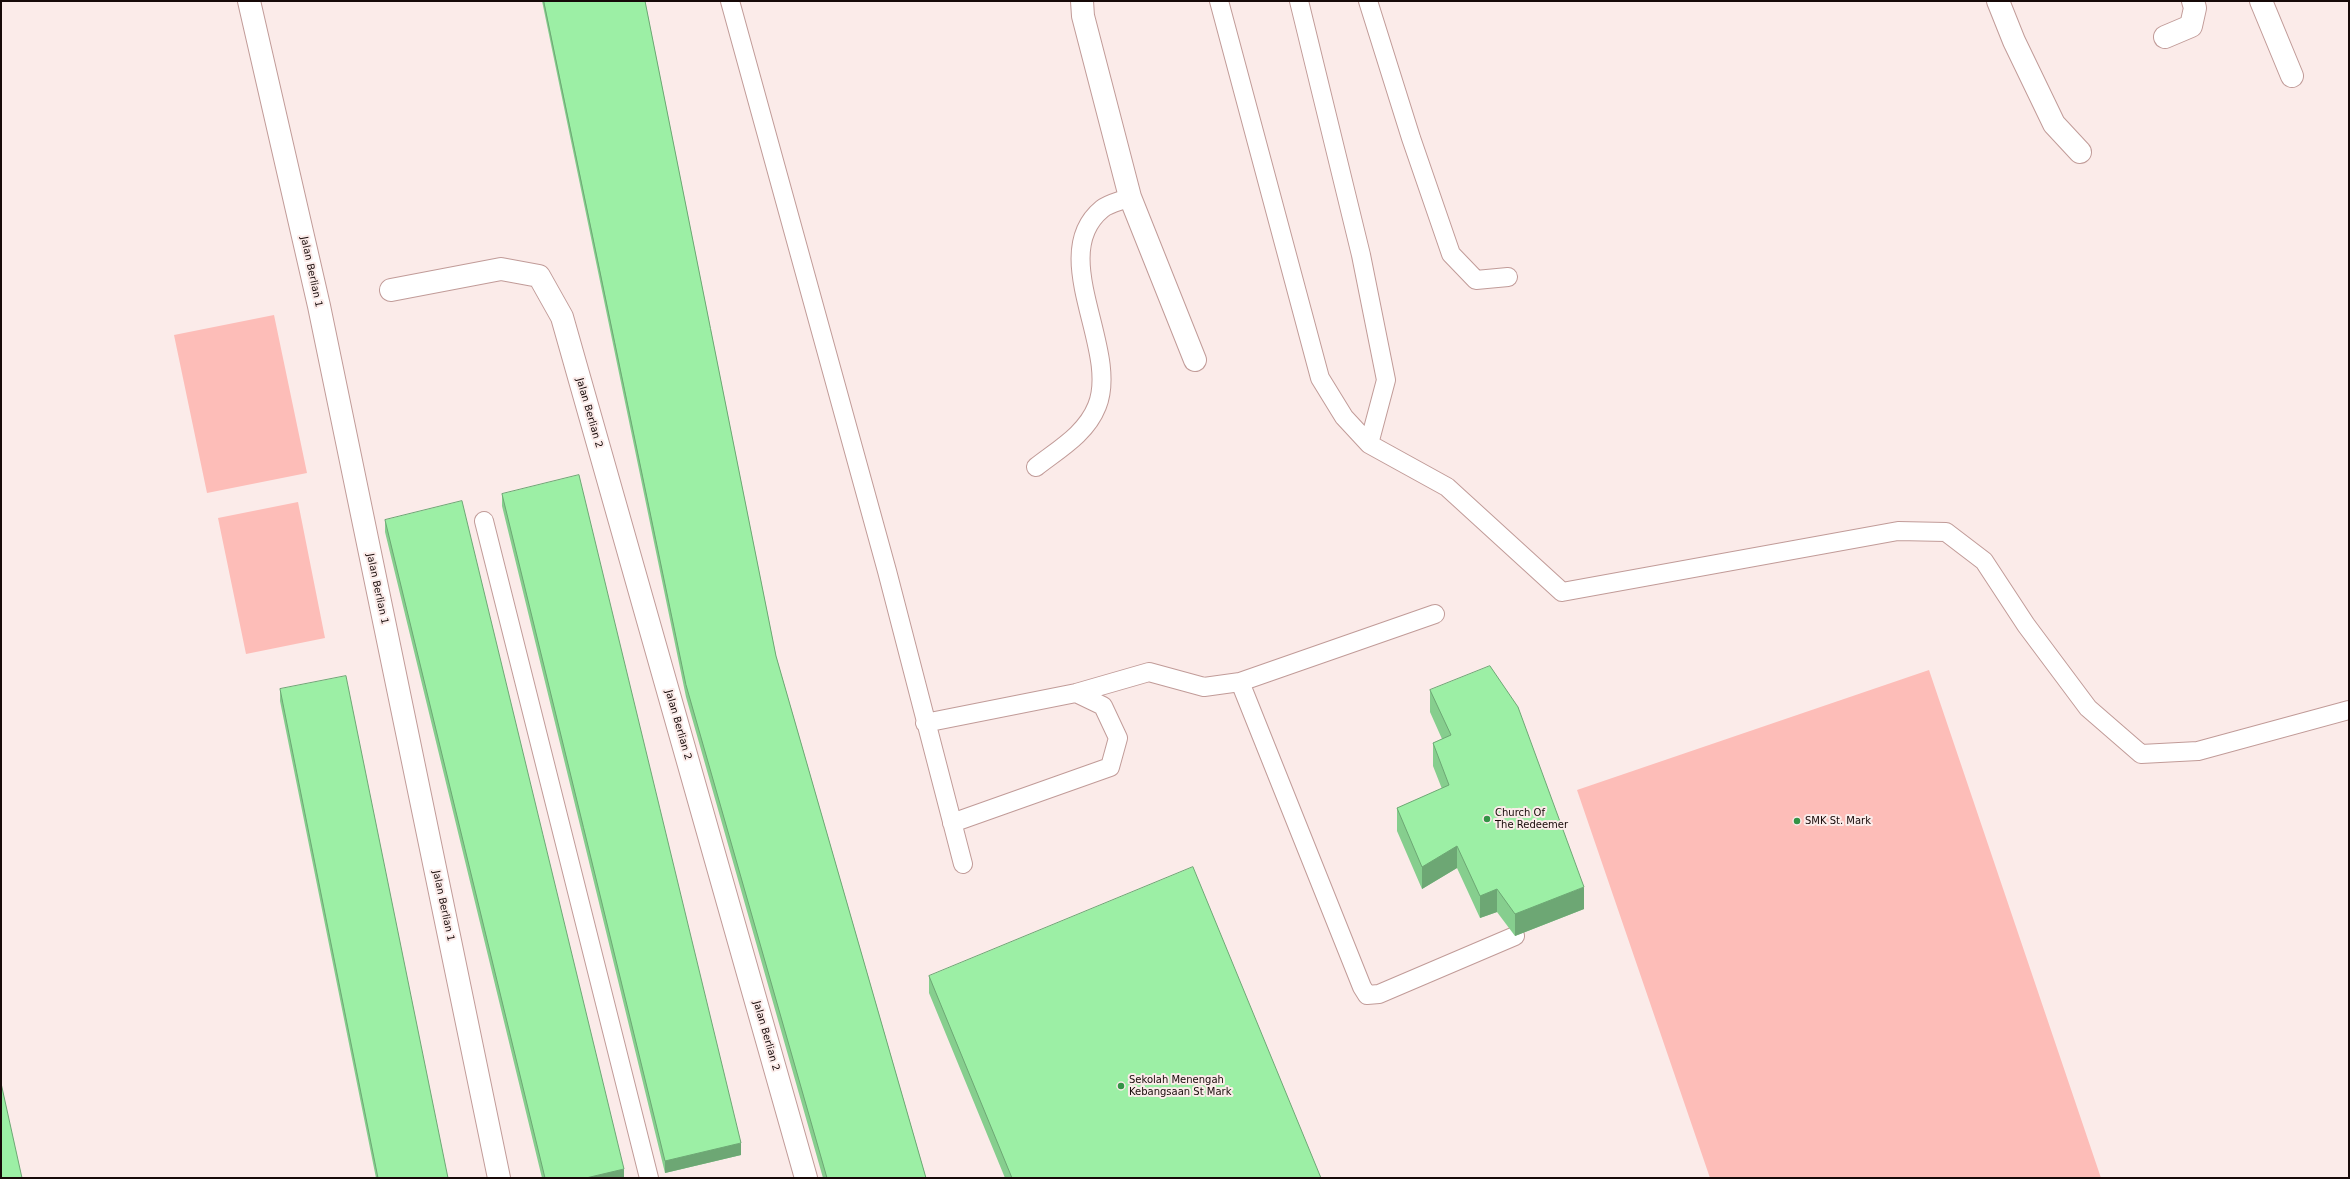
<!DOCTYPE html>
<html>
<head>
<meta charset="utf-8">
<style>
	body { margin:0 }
	#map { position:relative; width:2350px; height:1179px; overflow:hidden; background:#fbebe9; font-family:"DejaVu Sans",sans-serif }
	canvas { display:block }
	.frame { position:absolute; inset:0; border:2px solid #160908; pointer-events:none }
</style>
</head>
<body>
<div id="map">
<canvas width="2350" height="1179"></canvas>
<div class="frame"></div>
</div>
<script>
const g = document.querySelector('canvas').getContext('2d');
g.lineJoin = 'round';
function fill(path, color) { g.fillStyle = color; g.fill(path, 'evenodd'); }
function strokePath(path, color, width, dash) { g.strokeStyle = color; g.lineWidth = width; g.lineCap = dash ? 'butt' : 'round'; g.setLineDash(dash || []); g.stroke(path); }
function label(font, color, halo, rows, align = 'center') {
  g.font = font + ' "DejaVu Sans",sans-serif'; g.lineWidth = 4; g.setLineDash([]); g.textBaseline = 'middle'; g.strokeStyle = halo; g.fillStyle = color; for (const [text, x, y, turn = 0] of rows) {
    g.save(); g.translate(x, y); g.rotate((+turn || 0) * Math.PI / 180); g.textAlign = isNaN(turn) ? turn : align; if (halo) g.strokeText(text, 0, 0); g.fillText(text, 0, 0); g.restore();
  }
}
const green = new Path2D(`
	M 274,315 L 307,473 L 207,493 L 174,335 Z
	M 298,502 L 325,638 L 246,654 L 218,518 Z
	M 1929,670 L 2101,1178 L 1710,1178 L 1577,790 Z`);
const service = new Path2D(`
	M 730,1 L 887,571 L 963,864
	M 1219,1 L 1320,378 L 1344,417 L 1369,444 L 1447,487 L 1562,592 L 1898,531 L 1946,532 L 1984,561 L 2026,625 L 2088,708 L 2141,754 L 2198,751 L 2349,710
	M 1299,1 L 1361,255 L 1386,380 L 1369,444
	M 1368,1 L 1411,138 L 1451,254 L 1476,280 L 1508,277
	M 1036,467 C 1059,449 1086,434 1097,406 C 1120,349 1046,255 1102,209 C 1109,203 1122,201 1130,197
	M 484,521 L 649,1178
	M 1240,682 L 1362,987 L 1367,995 L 1379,994 L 1515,936
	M 925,723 L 1076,693 L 1149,672 L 1204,687 L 1240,682 L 1435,614
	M 952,823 L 1110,767 L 1118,738 L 1103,706 L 1076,693`);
const minor = new Path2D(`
	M 249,1 L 319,306 L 499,1178
	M 1082,1 L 1083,16 L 1130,197 L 1195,360
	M 1998,1 L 2014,41 L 2054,124 L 2080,152
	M 2261,1 L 2292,76
	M 2165,37 L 2191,26 L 2195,8 L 2193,1
	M 391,290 L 501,269 L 539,276 L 562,317 L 806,1178`);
const wall = new Path2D(`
	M 542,1 L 645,1 L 776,656 L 926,1178 L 823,1178 L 686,697 Z
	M 502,494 L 741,1155 L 665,1173 L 502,506 Z
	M 385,520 L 624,1178 L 542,1178 L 385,532 Z
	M 280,689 L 448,1178 L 376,1178 L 280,701 Z
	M 1430,690 L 1584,909 L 1515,936 L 1497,912 L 1480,918 L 1457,868 L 1422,889 L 1397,831 L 1397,808 L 1442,789 L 1433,766 L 1433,743 L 1442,739 L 1430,712 Z
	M 929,976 L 1321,1178 L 1005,1178 L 929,993 Z`);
const shadedWall = new Path2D(`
	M 1457,846 L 1457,868 L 1422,889 L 1422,867 Z
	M 1584,887 L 1584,909 L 1515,936 L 1515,914 Z
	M 1497,889 L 1497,912 L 1480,918 L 1480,896 Z
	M 741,1143 L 741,1155 L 665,1173 L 665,1161 Z
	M 624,1169 L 624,1178 L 586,1178 Z`);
const building = new Path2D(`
	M 544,1 L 645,1 L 776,656 L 926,1178 L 827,1178 L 686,685 Z
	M 579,475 L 741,1143 L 665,1161 L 502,494 Z
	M 462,501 L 624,1169 L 586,1178 L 545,1178 L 385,520 Z
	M 1490,666 L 1518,707 L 1584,887 L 1515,914 L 1497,889 L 1480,896 L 1457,846 L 1422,867 L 1397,808 L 1449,785 L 1433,743 L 1451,735 L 1430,690 Z
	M 346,676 L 448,1178 L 378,1178 L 280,689 Z
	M 1193,867 L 1321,1178 L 1012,1178 L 929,976 Z
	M 1,1083 L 22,1178 L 1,1178 Z`);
const markers = [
	[1487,819,4,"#349346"],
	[1797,821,4,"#349346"],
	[1121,1086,4,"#349346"]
];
const streetNames = [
	["Jalan Berlian 1",311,272,78],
	["Jalan Berlian 2",589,413,74],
	["Jalan Berlian 1",377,589,78],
	["Jalan Berlian 2",678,725,74],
	["Jalan Berlian 1",443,906,78],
	["Jalan Berlian 2",766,1036,74]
];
const poiNames = [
	["Church Of",1495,813],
	["The Redeemer",1495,825],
	["SMK St. Mark",1805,821],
	["Sekolah Menengah",1129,1080],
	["Kebangsaan St Mark",1129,1092]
];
fill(green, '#fdbdb8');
strokePath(service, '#c19b98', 20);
strokePath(minor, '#c19b98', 24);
strokePath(service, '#fff', 18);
strokePath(minor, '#fff', 22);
fill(wall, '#86ce8e');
fill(shadedWall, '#6da774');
fill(building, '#9cefa5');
strokePath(building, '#6da774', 1);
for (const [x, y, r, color] of markers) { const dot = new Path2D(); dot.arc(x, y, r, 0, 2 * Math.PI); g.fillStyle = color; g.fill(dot); strokePath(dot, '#fbebe9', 1.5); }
label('10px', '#160908', '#fbebe9', streetNames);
label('10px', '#160908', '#fbebe9', poiNames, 'left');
</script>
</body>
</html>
